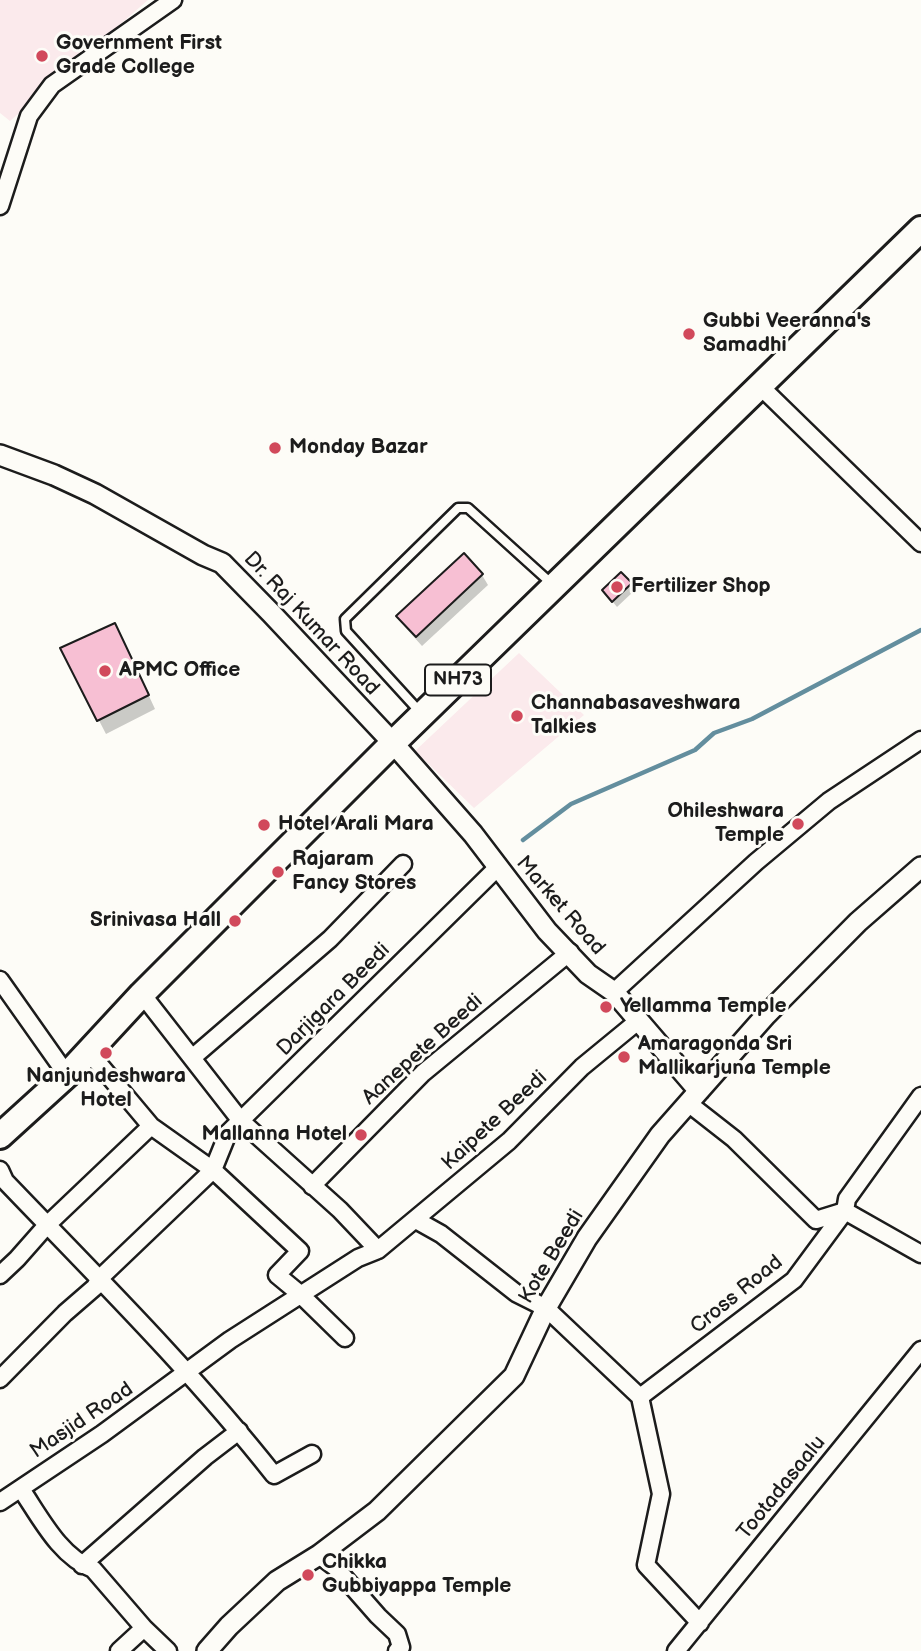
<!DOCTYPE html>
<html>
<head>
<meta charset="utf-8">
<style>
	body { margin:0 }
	canvas { display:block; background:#fdfcf7 }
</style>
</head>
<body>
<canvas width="921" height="1651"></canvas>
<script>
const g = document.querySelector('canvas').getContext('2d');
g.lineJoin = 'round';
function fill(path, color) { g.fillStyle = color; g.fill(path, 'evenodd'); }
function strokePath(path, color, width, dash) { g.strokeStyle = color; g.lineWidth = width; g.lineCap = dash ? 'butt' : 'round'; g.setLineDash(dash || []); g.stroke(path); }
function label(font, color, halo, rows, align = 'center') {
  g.font = font + ' "Balsamiq Sans",sans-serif'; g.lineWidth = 6; g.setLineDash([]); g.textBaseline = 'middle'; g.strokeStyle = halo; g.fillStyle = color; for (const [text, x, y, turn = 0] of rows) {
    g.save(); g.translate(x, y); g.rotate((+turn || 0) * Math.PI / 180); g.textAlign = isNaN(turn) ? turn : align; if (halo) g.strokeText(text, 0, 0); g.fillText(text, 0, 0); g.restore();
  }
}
const built = new Path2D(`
	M 0,0 L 148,0 L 10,121 L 0,113 Z
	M 519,653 L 584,715 L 474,808 L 415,751 Z`);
const shadow = new Path2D(`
	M 482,575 L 488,585 L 422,646 L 404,626 L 398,616 Z
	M 630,584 L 634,591 L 617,607 L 604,591 Z
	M 122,638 L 155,709 L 106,734 L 62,649 Z`);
const stream = new Path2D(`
	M 523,840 L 571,804 L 695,750 L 714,733 L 752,719 L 921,630`);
const building = new Path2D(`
	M 464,553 L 483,574 L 416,637 L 396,616 Z
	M 621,572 L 632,583 L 612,602 L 602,590 Z
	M 115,623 L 149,695 L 97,721 L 60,648 Z`);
const service = new Path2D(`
	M 420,712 L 346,631 L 345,619 L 458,508 L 468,508 L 552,584`);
const minor = new Path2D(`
	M 0,206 L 29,116 L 52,85 L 173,0
	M 760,386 L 921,543
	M 0,980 L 67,1075
	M 614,992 L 756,862 L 829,801 L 921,740
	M 142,994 L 241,1121 L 340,1210 L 378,1250
	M 88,1051 L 151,1126 L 213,1170 L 228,1133 L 497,868
	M 192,1058 L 330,939 L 403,864
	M 688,1103 L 734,1139 L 816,1220 L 845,1211 L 921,1254
	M 0,1170 L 5,1181 C 97,1277 191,1370 274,1475 L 312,1454
	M 312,1186 L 423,1073 L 570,952
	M 416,1220 L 441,1234 L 516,1293 L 546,1308 L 640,1397 L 661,1494 L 646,1565 L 700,1623
	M 0,1275 L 17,1259 L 47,1225 L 151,1126
	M 0,1379 L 65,1313 L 95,1287 L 100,1278 L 213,1170 L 300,1251 L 277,1275 L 300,1294 L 345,1338
	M 640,1397 L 794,1280 L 845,1211 L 847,1199 L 921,1096
	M 21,1489 C 40,1517 60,1557 93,1569 L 144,1628 L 168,1651
	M 0,1502 L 102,1434 L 230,1340 L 358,1258 L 378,1250 L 509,1141 L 582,1067 L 638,1021
	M 319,1555 L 335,1567 L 378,1616 L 397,1634 L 401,1647 L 397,1651
	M 82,1565 L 205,1457 L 239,1431
	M 119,1651 L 144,1628
	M 676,1651 L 921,1350`);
const tertiary = new Path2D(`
	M 0,455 L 54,475 L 95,494 L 203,555 L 222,563 L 271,613 L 393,743 L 473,834 L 547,931 L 588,974 L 614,992 L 699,1091
	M 207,1651 L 229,1626 L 277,1581 L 319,1555 L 377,1511 L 514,1376 L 546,1308 L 587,1238 L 660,1135 L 766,1015 L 858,922 L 921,867`);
const primary = new Path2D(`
	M 0,1136 L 67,1075 L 142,994 L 393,743 L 921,229`);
const markers = [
	[42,56,7,"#d1495b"],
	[689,334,7,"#d1495b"],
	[275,448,7,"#d1495b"],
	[617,587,7,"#d1495b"],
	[105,671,7,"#d1495b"],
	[517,716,7,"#d1495b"],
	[798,824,7,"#d1495b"],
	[264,825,7,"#d1495b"],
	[278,872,7,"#d1495b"],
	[235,921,7,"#d1495b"],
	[606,1007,7,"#d1495b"],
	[106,1053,7,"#d1495b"],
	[624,1057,7,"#d1495b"],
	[361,1135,7,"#d1495b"],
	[308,1575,7,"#d1495b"]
];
const shields = [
	[458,680,66]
];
const shieldNames = [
	["NH73",458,680]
];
const poiNames = [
	["Government First",56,44],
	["Grade College",56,68],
	["Gubbi Veeranna's",703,322],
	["Samadhi",703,346],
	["Monday Bazar",289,448],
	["Fertilizer Shop",631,587],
	["APMC Office",119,671],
	["Channabasaveshwara",531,704],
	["Talkies",531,728],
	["Ohileshwara",784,812,"right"],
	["Temple",784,836,"right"],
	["Hotel Arali Mara",278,825],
	["Rajaram",292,860],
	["Fancy Stores",292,884],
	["Srinivasa Hall",221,921,"right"],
	["Yellamma Temple",620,1007],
	["Amaragonda Sri",638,1045],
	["Mallikarjuna Temple",638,1069],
	["Nanjundeshwara",106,1077,"center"],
	["Hotel",106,1101,"center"],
	["Mallanna Hotel",347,1135,"right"],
	["Chikka",322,1563],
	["Gubbiyappa Temple",322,1587]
];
const streetNames = [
	["Dr. Raj Kumar Road",311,624,47],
	["Market Road",560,906,49],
	["Darjigara Beedi",334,1000,-45],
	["Aanepete Beedi",423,1050,-42],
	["Kaipete Beedi",495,1121,-43],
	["Kote Beedi",552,1257,-59],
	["Cross Road",737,1295,-39],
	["Masjid Road",82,1421,-34],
	["Tootadasaalu",782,1488,-51]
];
fill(built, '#fbeaec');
fill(shadow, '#0003');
strokePath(stream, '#638e9e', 4.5);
fill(building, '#f7bfd3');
strokePath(building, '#1c1c1c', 2);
strokePath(service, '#1c1c1c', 13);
strokePath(minor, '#1c1c1c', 21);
strokePath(tertiary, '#1c1c1c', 24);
strokePath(primary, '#1c1c1c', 30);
strokePath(service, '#fdfcf7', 8);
strokePath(minor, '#fdfcf7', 16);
strokePath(tertiary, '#fdfcf7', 19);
strokePath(primary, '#fdfcf7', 24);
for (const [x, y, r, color] of markers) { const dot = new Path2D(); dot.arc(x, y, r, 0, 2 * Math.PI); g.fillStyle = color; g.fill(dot); strokePath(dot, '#fdfcf7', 2.5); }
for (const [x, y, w] of shields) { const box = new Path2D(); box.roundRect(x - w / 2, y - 15.5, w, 31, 5); g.fillStyle = '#fdfcf7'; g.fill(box); strokePath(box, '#1c1c1c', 2); }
label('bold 19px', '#1c1c1c', null, shieldNames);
label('bold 21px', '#1c1c1c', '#fdfcf7', poiNames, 'left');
label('21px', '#1c1c1c', '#fdfcf7', streetNames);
</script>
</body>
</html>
